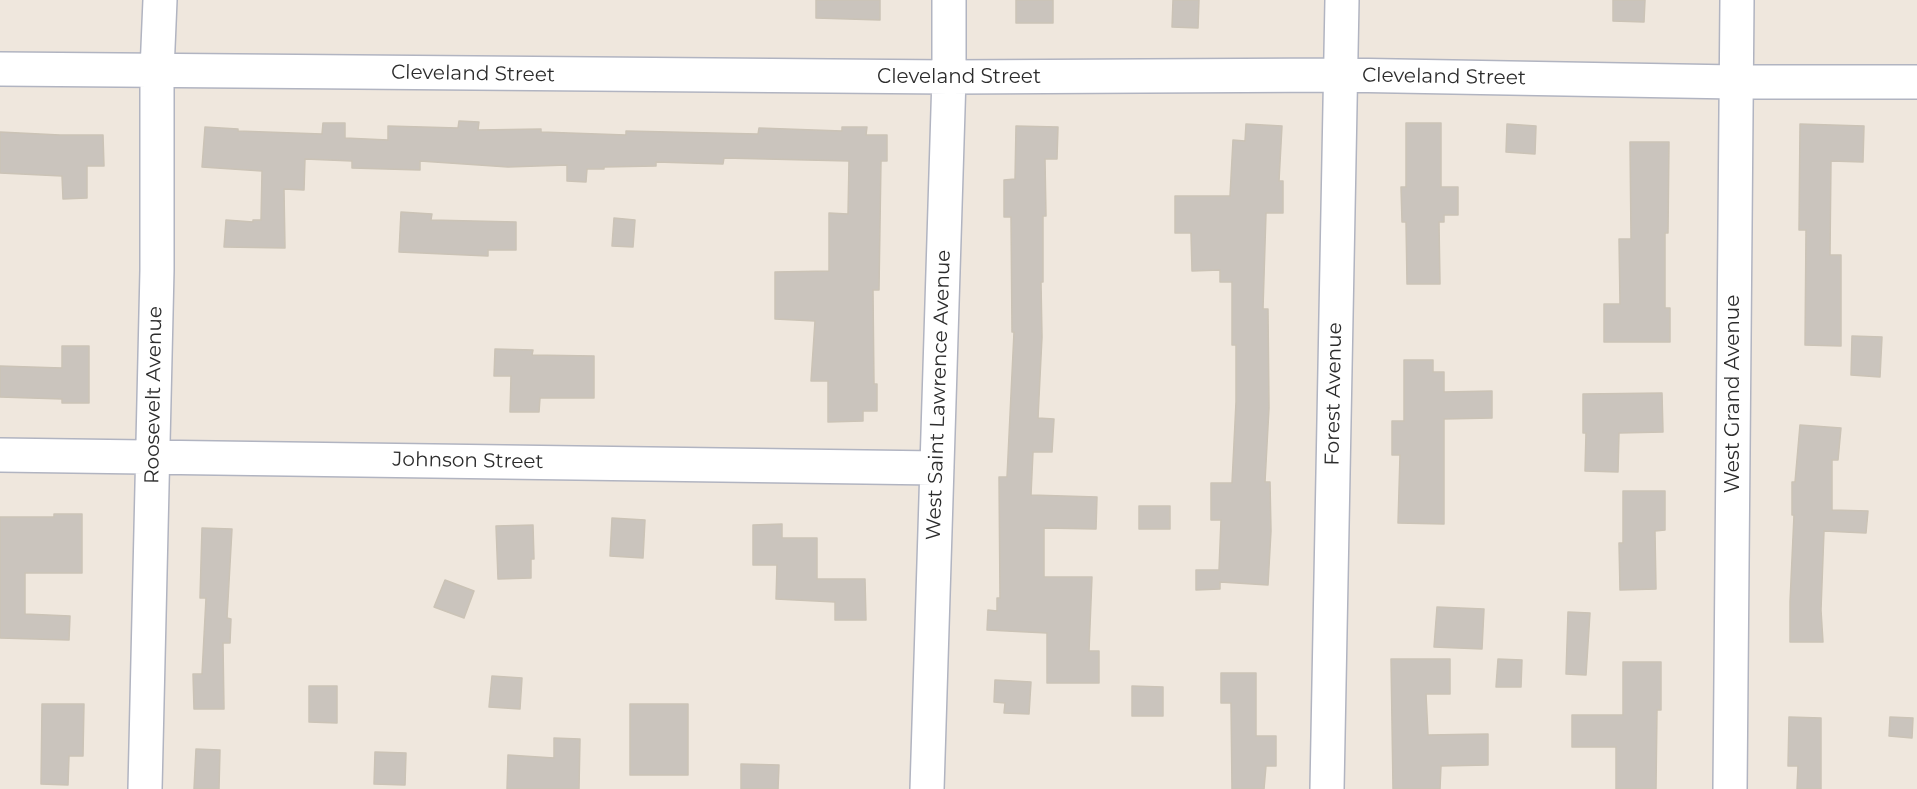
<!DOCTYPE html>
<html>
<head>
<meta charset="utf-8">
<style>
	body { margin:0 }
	canvas { display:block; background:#efe7dd }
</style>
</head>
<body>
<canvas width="1917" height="789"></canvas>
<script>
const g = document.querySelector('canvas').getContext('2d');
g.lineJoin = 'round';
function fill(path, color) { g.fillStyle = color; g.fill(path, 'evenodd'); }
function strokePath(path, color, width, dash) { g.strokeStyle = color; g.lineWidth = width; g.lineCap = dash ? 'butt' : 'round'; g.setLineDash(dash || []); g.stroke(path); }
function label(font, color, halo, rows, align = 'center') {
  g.font = font + ' Montserrat,sans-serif'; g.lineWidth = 5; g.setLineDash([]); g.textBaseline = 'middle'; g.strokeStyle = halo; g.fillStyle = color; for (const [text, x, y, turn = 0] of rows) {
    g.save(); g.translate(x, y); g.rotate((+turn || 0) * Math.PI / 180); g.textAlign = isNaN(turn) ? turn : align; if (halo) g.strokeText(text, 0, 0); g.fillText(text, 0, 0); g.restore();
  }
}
const building = new Path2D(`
	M 816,0 L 880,0 L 880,20 L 816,18 Z
	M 1016,0 L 1053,0 L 1053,23 L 1016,23 Z
	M 1173,0 L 1199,0 L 1198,28 L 1172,27 Z
	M 1613,0 L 1645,0 L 1644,22 L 1613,21 Z
	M 459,121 L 479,122 L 478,130 L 541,129 L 541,132 L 626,135 L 626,131 L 758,134 L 759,128 L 842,131 L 842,127 L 867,127 L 866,135 L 887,135 L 887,161 L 881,161 L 879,290 L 873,290 L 874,384 L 877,384 L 877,411 L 863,411 L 863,421 L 828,422 L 828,381 L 811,381 L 815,321 L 775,319 L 775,272 L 829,271 L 829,213 L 848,214 L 849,161 L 724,158 L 723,164 L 656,162 L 656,166 L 604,167 L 604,169 L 587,169 L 586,182 L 567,181 L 567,165 L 508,167 L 420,161 L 420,170 L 352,168 L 352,161 L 305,159 L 304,190 L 284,189 L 285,248 L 224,247 L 226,220 L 253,222 L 253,220 L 261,220 L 262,171 L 202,167 L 205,127 L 238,129 L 238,131 L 322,134 L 323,123 L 345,123 L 345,138 L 388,140 L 388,126 L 458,128 Z
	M 1406,123 L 1441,123 L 1441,187 L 1458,187 L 1458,215 L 1444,215 L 1444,222 L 1439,222 L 1440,284 L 1407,284 L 1406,222 L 1402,222 L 1401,187 L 1406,187 Z
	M 1246,124 L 1282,126 L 1279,181 L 1283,181 L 1283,213 L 1266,213 L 1263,309 L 1268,309 L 1269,408 L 1265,482 L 1270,482 L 1271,531 L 1268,585 L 1220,582 L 1220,589 L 1196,590 L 1196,570 L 1219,570 L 1221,520 L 1211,520 L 1211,483 L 1232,483 L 1236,402 L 1236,345 L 1232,345 L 1232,282 L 1220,282 L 1220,270 L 1192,271 L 1191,233 L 1175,233 L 1175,196 L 1230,196 L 1233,140 L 1245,141 Z
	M 1507,124 L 1536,126 L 1535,154 L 1506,152 Z
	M 1800,124 L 1864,126 L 1863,162 L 1831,161 L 1830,255 L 1841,255 L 1841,346 L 1805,345 L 1806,230 L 1799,230 Z
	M 1016,126 L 1058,127 L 1057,159 L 1045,159 L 1046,216 L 1043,216 L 1043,282 L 1041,282 L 1042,337 L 1038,418 L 1054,419 L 1052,452 L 1033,452 L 1031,495 L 1097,497 L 1096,529 L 1044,528 L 1044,577 L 1092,577 L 1089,651 L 1099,651 L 1099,683 L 1047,683 L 1047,633 L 987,630 L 988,610 L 997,611 L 997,598 L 1000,598 L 999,477 L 1007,477 L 1014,332 L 1012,332 L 1011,217 L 1004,217 L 1004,180 L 1015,179 Z
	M 0,132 L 60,135 L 103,135 L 104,166 L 87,166 L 87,198 L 63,199 L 62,176 L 0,173 Z
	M 1630,142 L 1669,142 L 1668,233 L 1665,233 L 1665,308 L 1670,308 L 1670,342 L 1604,342 L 1604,304 L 1620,304 L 1619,239 L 1631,239 Z
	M 401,212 L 432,214 L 431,220 L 516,222 L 516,250 L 488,250 L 488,256 L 399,252 Z
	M 614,218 L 635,220 L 633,247 L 612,246 Z
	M 1852,336 L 1882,337 L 1880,377 L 1851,375 Z
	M 62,346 L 89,346 L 89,403 L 62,403 L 62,399 L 0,397 L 0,366 L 62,368 Z
	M 495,349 L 533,350 L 532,355 L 594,356 L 594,398 L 540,398 L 539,412 L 510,412 L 511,376 L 494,376 Z
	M 1404,360 L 1433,360 L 1433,372 L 1444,372 L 1444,392 L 1492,391 L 1492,418 L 1444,419 L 1444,524 L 1398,523 L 1400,455 L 1392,455 L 1392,421 L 1404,421 Z
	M 1662,393 L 1663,432 L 1619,433 L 1618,472 L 1585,471 L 1586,433 L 1583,433 L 1583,394 Z
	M 1800,425 L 1841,428 L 1838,460 L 1832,460 L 1832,510 L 1868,511 L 1866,533 L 1824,531 L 1821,610 L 1823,642 L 1790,642 L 1790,602 L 1794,515 L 1792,515 L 1792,482 L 1795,482 Z
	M 1623,491 L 1665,491 L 1665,530 L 1655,531 L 1656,589 L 1620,590 L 1619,543 L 1623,543 Z
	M 1139,506 L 1170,506 L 1170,529 L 1139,529 Z
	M 54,514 L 82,514 L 82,573 L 25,573 L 25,614 L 70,616 L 69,640 L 0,638 L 0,517 L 54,517 Z
	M 612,518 L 645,520 L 643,558 L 610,556 Z
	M 782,524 L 782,538 L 817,538 L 817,579 L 865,579 L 866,620 L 835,620 L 835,602 L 776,599 L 777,565 L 753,565 L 753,525 Z
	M 533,525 L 534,559 L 531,559 L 531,578 L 498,579 L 496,526 Z
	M 202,528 L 232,529 L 227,618 L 231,619 L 230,643 L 223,643 L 224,709 L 194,709 L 193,674 L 202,674 L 206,598 L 200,598 Z
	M 445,580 L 474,591 L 464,618 L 434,607 Z
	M 1437,607 L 1484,609 L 1482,649 L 1434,647 Z
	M 1568,612 L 1590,613 L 1586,675 L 1566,674 Z
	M 1391,659 L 1450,659 L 1450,694 L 1426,694 L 1428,735 L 1488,734 L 1488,765 L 1441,766 L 1440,789 L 1393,789 Z
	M 1498,659 L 1522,660 L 1521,687 L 1496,687 Z
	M 1623,662 L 1661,662 L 1661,710 L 1657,710 L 1656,789 L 1616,789 L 1616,747 L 1572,747 L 1572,715 L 1623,715 Z
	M 1221,673 L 1256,673 L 1256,736 L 1276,736 L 1276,766 L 1266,766 L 1264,789 L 1232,789 L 1231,703 L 1221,703 Z
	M 492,676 L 522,678 L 520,709 L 489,707 Z
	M 995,680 L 1031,682 L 1029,714 L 1004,713 L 1005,703 L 994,702 Z
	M 309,686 L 337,686 L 337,723 L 309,722 Z
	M 1132,686 L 1163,687 L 1163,716 L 1132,716 Z
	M 42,704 L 84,704 L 83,756 L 69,756 L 68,785 L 41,784 Z
	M 630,704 L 688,704 L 688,775 L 630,775 Z
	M 1789,717 L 1821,718 L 1821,789 L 1797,789 L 1798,766 L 1788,766 Z
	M 1890,717 L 1913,718 L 1912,738 L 1889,736 Z
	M 554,738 L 580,739 L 579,789 L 507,789 L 508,755 L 554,758 Z
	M 196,749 L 220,750 L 219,789 L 194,789 Z
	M 375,752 L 406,753 L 405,785 L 374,784 Z
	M 741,764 L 779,765 L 778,789 L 741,789 Z`);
const minor = new Path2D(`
	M 0,69 L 949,77 L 1340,75 L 1735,82 L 1917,82
	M 0,455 L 937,468
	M 145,789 L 157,270 L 157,71 L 160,0
	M 927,789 L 949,77 L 949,0
	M 1327,789 L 1342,0
	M 1730,789 L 1737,0`);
const streetNames = [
	["Cleveland Street",473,74,1],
	["Cleveland Street",959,77],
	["Cleveland Street",1444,77,1],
	["Forest Avenue",1334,394,-89],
	["West Grand Avenue",1733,394,-90],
	["Roosevelt Avenue",154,395,-89],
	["West Saint Lawrence Avenue",939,395,-88],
	["Johnson Street",468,461,1]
];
fill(building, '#cac4bd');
strokePath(building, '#cbc3b6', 1.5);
strokePath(minor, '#b1b4c1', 36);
strokePath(minor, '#fff', 33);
label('20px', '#2c2c2c', '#fff', streetNames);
</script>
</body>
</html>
